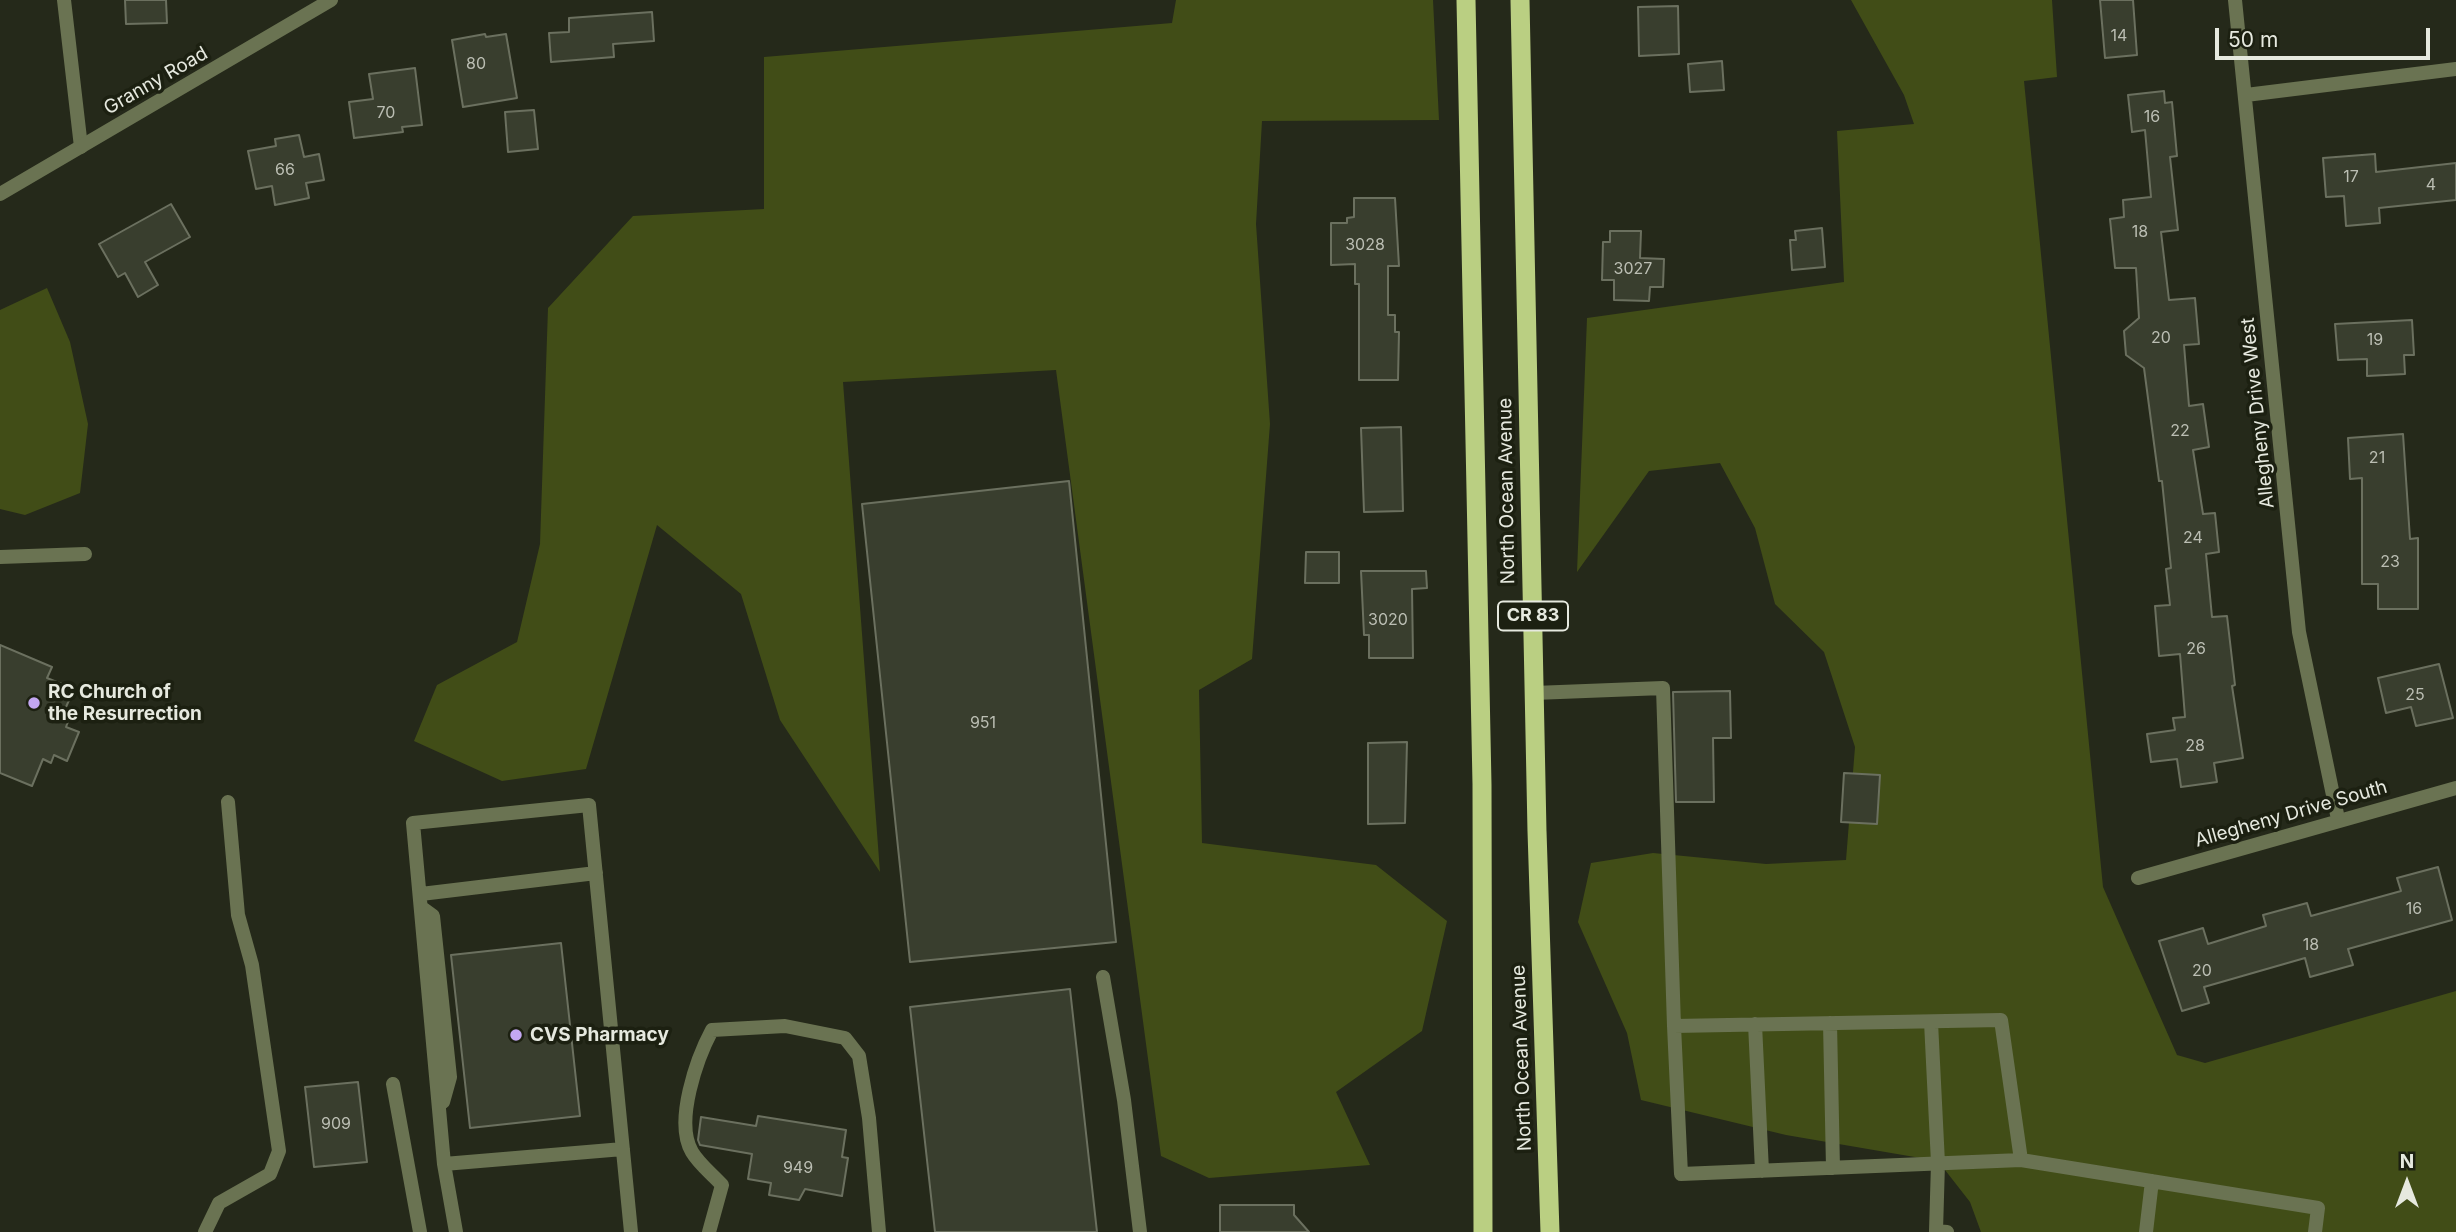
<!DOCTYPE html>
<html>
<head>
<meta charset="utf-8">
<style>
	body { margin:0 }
	#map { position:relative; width:2456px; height:1232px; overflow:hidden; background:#25291a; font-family:Inter,sans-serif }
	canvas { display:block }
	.north { position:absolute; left:2372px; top:1148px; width:70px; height:70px; -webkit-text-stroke:5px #1c2011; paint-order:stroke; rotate:0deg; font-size:19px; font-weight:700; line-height:28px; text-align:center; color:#e6e9df }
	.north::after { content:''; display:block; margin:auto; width:24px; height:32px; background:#e6e9df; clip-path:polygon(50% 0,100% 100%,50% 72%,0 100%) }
	.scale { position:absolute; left:2215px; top:28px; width:215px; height:32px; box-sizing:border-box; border:4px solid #e6e9df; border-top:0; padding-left:9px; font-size:21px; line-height:24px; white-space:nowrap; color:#e6e9df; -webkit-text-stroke:5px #1c2011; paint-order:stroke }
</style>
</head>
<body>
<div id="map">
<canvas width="2456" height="1232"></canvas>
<div class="north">N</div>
<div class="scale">50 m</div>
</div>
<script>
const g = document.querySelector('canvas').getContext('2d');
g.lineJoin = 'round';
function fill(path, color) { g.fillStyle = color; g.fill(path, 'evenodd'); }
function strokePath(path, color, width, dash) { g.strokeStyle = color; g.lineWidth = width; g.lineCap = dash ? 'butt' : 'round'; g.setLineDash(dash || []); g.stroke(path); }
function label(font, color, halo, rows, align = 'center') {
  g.font = font + ' Inter,sans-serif'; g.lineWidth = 7; g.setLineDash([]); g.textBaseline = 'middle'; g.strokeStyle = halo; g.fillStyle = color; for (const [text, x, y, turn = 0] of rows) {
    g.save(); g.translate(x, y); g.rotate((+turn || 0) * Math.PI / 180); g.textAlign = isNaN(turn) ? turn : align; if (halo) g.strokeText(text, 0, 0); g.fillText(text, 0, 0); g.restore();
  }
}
const green = new Path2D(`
	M 1176,0 L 1433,0 L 1439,120 L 1262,121 L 1256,224 L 1270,424 L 1252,659 L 1199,690 L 1202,843 L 1376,865 L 1447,921 L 1422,1031 L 1336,1092 L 1370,1165 L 1209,1178 L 1161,1156 L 1056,370 L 843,382 L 880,872 L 780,720 L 741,594 L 657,525 L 586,769 L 502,781 L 414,741 L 437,685 L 517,642 L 540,544 L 548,308 L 633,216 L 764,209 L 764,57 L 1172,23 Z
	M 1851,0 L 2052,0 L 2057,77 L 2024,81 L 2103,887 L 2177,1055 L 2205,1063 L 2456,991 L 2456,1232 L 1981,1232 L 1970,1202 L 1938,1161 L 1786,1135 L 1641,1100 L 1627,1033 L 1578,922 L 1591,863 L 1653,853 L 1766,864 L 1846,860 L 1855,747 L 1824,652 L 1775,604 L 1755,528 L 1720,463 L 1649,471 L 1577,572 L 1587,318 L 1844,282 L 1837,131 L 1914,124 L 1904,95 Z
	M 47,288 L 70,342 L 88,424 L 80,493 L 25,515 L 0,509 L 0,310 Z`);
const building = new Path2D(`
	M 125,0 L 166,0 L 167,23 L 126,24 Z
	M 2100,0 L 2133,0 L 2137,55 L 2105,58 Z
	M 1678,6 L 1679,54 L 1639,56 L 1638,7 Z
	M 652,12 L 654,41 L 613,44 L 614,57 L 551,62 L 549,33 L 569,32 L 569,18 Z
	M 485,34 L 486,37 L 506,34 L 517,98 L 463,107 L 452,40 Z
	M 1722,61 L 1724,90 L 1690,92 L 1688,64 Z
	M 415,68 L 422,125 L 402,127 L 403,132 L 354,138 L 349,102 L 373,99 L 369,74 Z
	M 2164,91 L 2165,103 L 2172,102 L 2177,156 L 2170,157 L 2178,230 L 2161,232 L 2169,300 L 2195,298 L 2199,344 L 2184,345 L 2189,406 L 2203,404 L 2209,447 L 2193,450 L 2203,514 L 2215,513 L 2219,552 L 2206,554 L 2212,617 L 2227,616 L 2235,685 L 2232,686 L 2243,758 L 2214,763 L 2217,782 L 2181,787 L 2177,759 L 2151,762 L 2147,734 L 2175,730 L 2173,718 L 2185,717 L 2180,654 L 2159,656 L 2155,606 L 2170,605 L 2166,569 L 2171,568 L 2162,481 L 2159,481 L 2144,368 L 2126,355 L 2124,331 L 2139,318 L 2136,268 L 2115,268 L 2110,219 L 2124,217 L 2123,200 L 2151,197 L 2145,130 L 2132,132 L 2128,95 Z
	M 534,110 L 538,149 L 508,152 L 505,112 Z
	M 299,135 L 304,157 L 319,154 L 324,180 L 306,183 L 309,198 L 275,205 L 272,186 L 256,189 L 248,151 L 276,146 L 275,139 Z
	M 2375,154 L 2376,172 L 2456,163 L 2456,200 L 2379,208 L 2380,223 L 2346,226 L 2344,196 L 2326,197 L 2323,158 Z
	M 1354,198 L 1395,198 L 1399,266 L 1388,266 L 1388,315 L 1395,315 L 1395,332 L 1399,332 L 1398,380 L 1359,380 L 1359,284 L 1355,284 L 1355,264 L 1331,265 L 1331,223 L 1347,223 L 1347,218 L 1354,217 Z
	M 171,204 L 190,237 L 145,262 L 158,285 L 138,297 L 125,273 L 118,277 L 99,244 Z
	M 1822,228 L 1825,267 L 1792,270 L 1790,240 L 1796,240 L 1795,231 Z
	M 1610,231 L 1641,231 L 1640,258 L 1664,259 L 1663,287 L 1650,287 L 1649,301 L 1614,300 L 1614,280 L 1602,280 L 1603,242 L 1610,242 Z
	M 2412,320 L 2414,355 L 2404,355 L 2405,374 L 2367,376 L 2367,359 L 2338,360 L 2335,324 Z
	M 1401,427 L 1403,511 L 1364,512 L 1361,428 Z
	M 2403,434 L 2410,539 L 2418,538 L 2418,609 L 2378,609 L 2378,584 L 2362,584 L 2362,478 L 2350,479 L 2348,438 Z
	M 1069,481 L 1116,942 L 910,962 L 862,504 Z
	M 1306,552 L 1339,552 L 1339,583 L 1305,583 Z
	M 1361,571 L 1426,571 L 1427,588 L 1412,589 L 1413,658 L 1369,658 L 1369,635 L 1364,635 Z
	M 0,645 L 52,667 L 47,678 L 74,689 L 62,716 L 69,719 L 66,727 L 79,732 L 67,761 L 54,755 L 51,763 L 43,759 L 32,786 L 0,773 Z
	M 2439,664 L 2453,718 L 2416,726 L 2411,707 L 2386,713 L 2378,678 Z
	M 1730,691 L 1731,738 L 1713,738 L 1714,802 L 1676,802 L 1673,692 Z
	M 1407,742 L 1405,823 L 1368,824 L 1368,743 Z
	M 1844,773 L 1880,775 L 1877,824 L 1841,822 Z
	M 2438,867 L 2452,920 L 2348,949 L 2353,965 L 2310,977 L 2305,958 L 2204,987 L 2209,1003 L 2182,1011 L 2159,941 L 2203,928 L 2208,944 L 2266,926 L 2263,915 L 2307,903 L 2311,916 L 2401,891 L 2397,878 Z
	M 561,943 L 580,1116 L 470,1128 L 451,955 Z
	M 1070,989 L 1097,1232 L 935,1232 L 910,1007 Z
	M 358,1082 L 367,1162 L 314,1167 L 305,1087 Z
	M 758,1116 L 846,1130 L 842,1157 L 848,1158 L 842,1196 L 805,1189 L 799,1200 L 769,1195 L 771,1183 L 748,1179 L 752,1154 L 700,1145 L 698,1140 L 701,1117 L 756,1126 Z
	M 1220,1205 L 1294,1205 L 1294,1215 L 1309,1232 L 1220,1232 Z`);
const service = new Path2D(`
	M 0,557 L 85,554
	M 1534,693 L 1663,688 L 1674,1026
	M 421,894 L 596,873
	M 422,908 L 433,916 L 450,1077 L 443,1102
	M 1103,977 L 1124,1100 L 1140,1232
	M 1931,1022 L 1938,1163 L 1936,1231 L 1947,1232
	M 1830,1023 L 1833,1168
	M 1755,1024 L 1762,1171
	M 393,1084 L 420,1232
	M 2021,1160 L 2001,1020 L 1674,1026 L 1681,1174 L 2021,1160 L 2318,1208 L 2315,1232
	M 444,1164 L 623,1149
	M 205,1232 L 219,1203 L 270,1174 L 279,1151 L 252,965 L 238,915 L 228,802
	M 456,1232 L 444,1164 L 413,823 L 589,805 L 631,1232
	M 709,1232 L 722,1185 C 712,1174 699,1164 692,1152 C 674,1122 697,1058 712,1030 L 785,1026 L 845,1038 L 859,1056 L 869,1118 L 879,1232
	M 2146,1232 L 2152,1181`);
const minor = new Path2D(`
	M 64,0 L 81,147
	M 2235,0 L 2299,632 L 2338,819
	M 2246,95 L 2456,69
	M 2138,878 L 2456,788`);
const tertiary = new Path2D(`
	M 0,194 L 331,0`);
const trunk = new Path2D(`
	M 1466,0 L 1482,784 L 1483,1232
	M 1520,0 L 1537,831 L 1550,1232`);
const markers = [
	[34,703,7,"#c3a7f2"],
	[516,1035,7,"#c3a7f2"]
];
const numberNames = [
	["14",2119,36],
	["80",476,64],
	["70",386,113],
	["16",2152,117],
	["66",285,170],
	["17",2351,177],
	["4",2431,185],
	["18",2140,232],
	["3028",1365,245],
	["3027",1633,269],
	["20",2161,338],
	["19",2375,340],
	["22",2180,431],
	["21",2377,458],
	["24",2193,538],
	["23",2390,562],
	["3020",1388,620],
	["26",2196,649],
	["25",2415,695],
	["951",983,723],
	["28",2195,746],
	["16",2414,909],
	["18",2311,945],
	["20",2202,971],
	["909",336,1124],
	["949",798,1168]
];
const shields = [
	[1533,616,70]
];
const shieldNames = [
	["CR 83",1533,616]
];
const streetNames = [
	["Granny Road",156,81,-30],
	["Allegheny Drive West",2258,413,-96],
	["North Ocean Avenue",1507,491,-91],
	["Allegheny Drive South",2291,814,-16],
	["North Ocean Avenue",1522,1058,-92]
];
const poiNames = [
	["RC Church of",48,692],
	["the Resurrection",48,714],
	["CVS Pharmacy",530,1035]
];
fill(green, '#414d17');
fill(building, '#393e2e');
strokePath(building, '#6b705f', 2);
strokePath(service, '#6a7352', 14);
strokePath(minor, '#6a7352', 14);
strokePath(tertiary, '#6a7352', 14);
strokePath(trunk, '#bacf82', 19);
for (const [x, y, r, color] of markers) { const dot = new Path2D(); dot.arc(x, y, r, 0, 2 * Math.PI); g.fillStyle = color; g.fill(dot); strokePath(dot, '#1c2011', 2.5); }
label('16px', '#bbbeb3', null, numberNames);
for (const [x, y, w] of shields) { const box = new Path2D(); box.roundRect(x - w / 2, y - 14.5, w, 29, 5); g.fillStyle = '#1c2011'; g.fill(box); strokePath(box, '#e6e9df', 2); }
label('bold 18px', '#e6e9df', null, shieldNames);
label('19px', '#e6e9df', '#1c2011', streetNames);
label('bold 19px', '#e6e9df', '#1c2011', poiNames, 'left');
</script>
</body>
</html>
